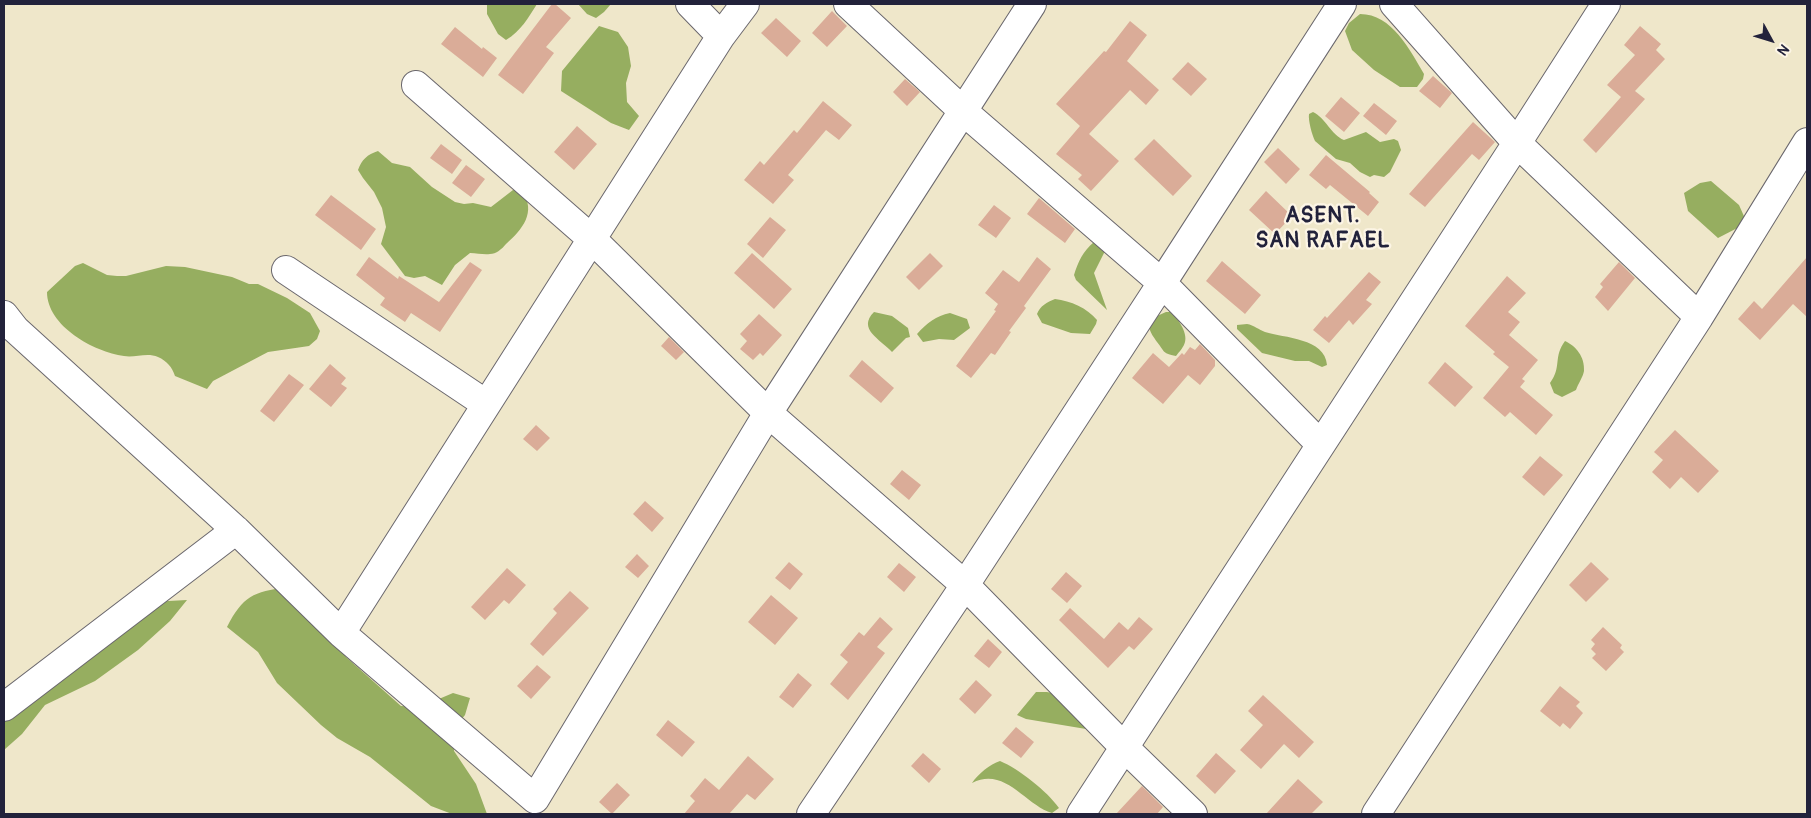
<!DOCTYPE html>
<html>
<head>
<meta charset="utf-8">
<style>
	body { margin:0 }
	#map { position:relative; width:1811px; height:818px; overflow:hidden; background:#efe7ca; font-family:Pangolin,sans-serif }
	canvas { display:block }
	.frame { position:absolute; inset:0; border:5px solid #22223b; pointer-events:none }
	.north { position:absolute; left:1746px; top:15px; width:50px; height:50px; -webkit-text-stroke:4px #fcf5e5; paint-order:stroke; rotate:129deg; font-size:14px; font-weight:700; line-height:20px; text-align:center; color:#22223b }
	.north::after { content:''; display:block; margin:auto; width:18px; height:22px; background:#22223b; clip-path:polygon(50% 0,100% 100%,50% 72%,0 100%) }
</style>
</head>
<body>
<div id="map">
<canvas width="1811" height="818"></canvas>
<div class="frame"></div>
<div class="north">N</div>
</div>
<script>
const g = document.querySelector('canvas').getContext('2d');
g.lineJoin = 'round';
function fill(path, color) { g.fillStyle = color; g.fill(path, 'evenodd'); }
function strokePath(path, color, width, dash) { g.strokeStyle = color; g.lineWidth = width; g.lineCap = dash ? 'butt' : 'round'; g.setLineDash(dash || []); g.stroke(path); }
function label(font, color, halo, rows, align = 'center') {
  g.font = font + ' Pangolin,sans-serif'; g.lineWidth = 4.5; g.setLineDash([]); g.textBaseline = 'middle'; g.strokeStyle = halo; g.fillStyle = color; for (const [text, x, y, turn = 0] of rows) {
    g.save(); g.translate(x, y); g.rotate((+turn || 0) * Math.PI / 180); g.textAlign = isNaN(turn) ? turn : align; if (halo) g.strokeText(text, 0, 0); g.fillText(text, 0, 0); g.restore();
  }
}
const forest = new Path2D(`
	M 487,4 L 537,4 C 528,18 521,31 506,40 L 498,34 L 487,14 Z
	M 578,4 L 611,4 L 604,12 L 596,18 L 587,14 Z
	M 1360,14 C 1392,14 1410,50 1424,74 L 1423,79 L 1417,87 L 1400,87 L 1374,70 L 1352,50 L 1345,31 L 1349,23 Z
	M 599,26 L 618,32 L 628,47 L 631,66 L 626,83 L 627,102 L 639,116 L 629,130 L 611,123 L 561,91 L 562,71 Z
	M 1313,112 C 1326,118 1331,135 1344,140 L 1366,132 L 1380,142 L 1394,139 L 1398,141 L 1401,150 L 1390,172 L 1384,177 L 1374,175 L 1370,177 L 1360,172 L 1350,163 L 1336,159 L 1315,141 C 1312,135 1308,120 1309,114 Z
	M 378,151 L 392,163 L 410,167 L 432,187 L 455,202 L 464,204 L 473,203 L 491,207 L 513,190 L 522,191 C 537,212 522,230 506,244 C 502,249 496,254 490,254 C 484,255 477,253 470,253 L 455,265 L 442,285 L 425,276 L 414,278 L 405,276 L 381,244 L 386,227 L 382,208 L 374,192 L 363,178 L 358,170 C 362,159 367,155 378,151 Z
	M 1711,181 L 1739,205 L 1747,223 L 1718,238 L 1688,211 L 1684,193 L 1700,183 Z
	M 1094,242 L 1105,251 L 1094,273 L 1107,310 L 1076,280 L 1074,275 C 1078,262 1083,251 1094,242 Z
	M 83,263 L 107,275 L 117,276 L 126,276 L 166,266 L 185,267 L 232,277 L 249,284 L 258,284 L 287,298 L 310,313 L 320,331 L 317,339 L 309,346 L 268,352 L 213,381 L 207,389 L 175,376 C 172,367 167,361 158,357 C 147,352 135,358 124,356 C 94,352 47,326 47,292 L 75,266 Z
	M 1055,299 C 1071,301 1087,308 1097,320 L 1096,324 L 1090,334 L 1071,333 L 1042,323 L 1037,314 C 1040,306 1047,302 1055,299 Z
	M 874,312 L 892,316 L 908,328 L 910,337 L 906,338 L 892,352 C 880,339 857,329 874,312 Z
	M 1166,312 L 1170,312 C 1177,316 1188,333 1185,342 C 1184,347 1179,352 1176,356 C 1162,353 1165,352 1157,342 C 1153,336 1151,334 1149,327 L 1157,316 Z
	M 950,313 L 967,319 L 970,328 L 954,340 L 939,339 L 923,342 L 917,334 C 927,323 936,316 950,313 Z
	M 1247,324 C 1254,325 1259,330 1265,332 C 1284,338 1325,338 1327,365 L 1322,367 L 1309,361 L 1295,361 L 1262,353 L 1237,329 L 1237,325 Z
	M 1565,341 C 1576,346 1585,357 1584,371 C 1583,377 1578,384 1576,390 L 1562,397 L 1554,393 L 1550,383 C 1562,367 1553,357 1565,341 Z
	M 287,587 L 323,626 L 346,657 L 401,706 L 420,707 L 453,693 L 470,698 L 465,715 L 453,730 L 454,751 L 476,784 L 487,814 L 452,814 L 431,806 L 370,757 L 337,738 L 321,725 L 277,683 L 258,652 L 227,627 C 243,596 253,592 287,587 Z
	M 187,600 L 170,621 L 138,650 L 95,681 L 45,705 L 22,734 L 4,750 L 4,705 L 150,602 Z
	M 1036,692 L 1047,692 L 1075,698 L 1092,730 L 1026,719 L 1017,715 Z
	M 1000,761 C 1019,769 1047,791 1059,808 L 1052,813 C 1025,805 1005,766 972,783 C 978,774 990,764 1000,761 Z`);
const building = new Path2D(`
	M 552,4 L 555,4 L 571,18 L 546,47 L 554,53 L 523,94 L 498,75 Z
	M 832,11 L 847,26 L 827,47 L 812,33 Z
	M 776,18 L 801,41 L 787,57 L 761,33 Z
	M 1130,21 L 1147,35 L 1127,61 L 1159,90 L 1146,105 L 1130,90 L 1089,134 L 1119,161 L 1091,191 L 1078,179 L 1082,175 L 1056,154 L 1080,126 L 1056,104 L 1104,51 L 1106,52 Z
	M 1640,26 L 1661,44 L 1656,50 L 1665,59 L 1635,91 L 1645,99 L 1596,153 L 1583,140 L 1621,97 L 1607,85 L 1635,55 L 1624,45 Z
	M 455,27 L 482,49 L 483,47 L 497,58 L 483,77 L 441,44 Z
	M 1188,62 L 1207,79 L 1191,96 L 1172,79 Z
	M 1433,76 L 1452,93 L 1440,108 L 1419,91 Z
	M 905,79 L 920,92 L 907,106 L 893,92 Z
	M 1341,97 L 1360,113 L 1344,132 L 1325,116 Z
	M 823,101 L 852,125 L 839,140 L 826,130 L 788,175 L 794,180 L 773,204 L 744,180 L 760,161 L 764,165 L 794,130 L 797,133 Z
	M 1374,103 L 1397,121 L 1386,135 L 1363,116 Z
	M 1473,122 L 1495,142 L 1479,160 L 1472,154 L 1425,207 L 1409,194 Z
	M 577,126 L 597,144 L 574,170 L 554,152 Z
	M 1154,139 L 1192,176 L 1173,196 L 1134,159 Z
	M 441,144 L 462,160 L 452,174 L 430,158 Z
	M 1278,148 L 1300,169 L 1286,184 L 1264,162 Z
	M 1326,155 L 1370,192 L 1369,193 L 1379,202 L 1368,216 L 1330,185 L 1326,189 L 1309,175 Z
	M 466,165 L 485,179 L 471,197 L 452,183 Z
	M 1266,191 L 1292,216 L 1275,234 L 1249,210 Z
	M 331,195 L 376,229 L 361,250 L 315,215 Z
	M 1039,198 L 1075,229 L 1065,243 L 1027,214 Z
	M 994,205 L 1011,218 L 996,238 L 978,225 Z
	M 770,217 L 786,230 L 763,258 L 747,244 Z
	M 752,253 L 792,289 L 774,309 L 734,273 Z
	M 930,253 L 943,266 L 919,290 L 906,277 Z
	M 369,257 L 398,279 L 399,276 L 439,302 L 470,262 L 482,270 L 440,332 L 411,313 L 405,322 L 380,305 L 385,298 L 356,275 Z
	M 1037,257 L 1051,269 L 1024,306 L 1026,308 L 1009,331 L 1011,332 L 995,355 L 991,353 L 971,378 L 956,366 L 996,311 L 994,310 L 998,304 L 985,293 L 1003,270 L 1019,282 Z
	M 1807,257 L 1807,317 L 1793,304 L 1760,340 L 1738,319 L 1754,301 L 1762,309 Z
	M 1222,261 L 1261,295 L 1245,314 L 1206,281 Z
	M 1619,262 L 1635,278 L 1608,311 L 1595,297 L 1603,287 L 1600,284 Z
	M 1369,272 L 1381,282 L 1366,300 L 1372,304 L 1353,325 L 1349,320 L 1329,343 L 1313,330 L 1325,316 L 1327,318 Z
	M 1507,276 L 1526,293 L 1508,312 L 1520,322 L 1509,335 L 1538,360 L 1522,379 L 1525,381 L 1520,387 L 1553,415 L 1536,435 L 1510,412 L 1505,417 L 1483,398 L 1509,367 L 1493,354 L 1495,352 L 1465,326 Z
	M 759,314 L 782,335 L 763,356 L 760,353 L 753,360 L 740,349 L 747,341 L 740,334 Z
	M 669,337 L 684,352 L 676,360 L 661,346 Z
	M 1200,344 L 1215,360 L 1215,366 L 1200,385 L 1188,375 L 1163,404 L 1132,378 L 1153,353 L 1169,367 L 1182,353 L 1184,355 L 1190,347 L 1195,350 Z
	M 862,360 L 894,388 L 881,403 L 849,376 Z
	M 1445,362 L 1473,387 L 1455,407 L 1428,383 Z
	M 330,364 L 346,378 L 341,384 L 347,388 L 331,407 L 309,389 Z
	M 289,374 L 304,385 L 274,422 L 260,411 Z
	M 536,425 L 550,438 L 537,451 L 523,439 Z
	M 1675,430 L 1719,471 L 1698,493 L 1681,477 L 1670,489 L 1652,472 L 1663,460 L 1654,452 Z
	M 1540,456 L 1563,475 L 1544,496 L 1522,477 Z
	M 902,470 L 921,485 L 909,500 L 890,484 Z
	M 645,501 L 664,518 L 652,532 L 633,514 Z
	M 637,554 L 649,566 L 638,578 L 625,567 Z
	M 789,562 L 803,574 L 790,590 L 775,578 Z
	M 1591,562 L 1609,579 L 1586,602 L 1569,585 Z
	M 899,563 L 916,577 L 904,592 L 887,577 Z
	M 507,568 L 526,585 L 509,604 L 504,600 L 485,620 L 471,607 Z
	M 1066,572 L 1082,586 L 1067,603 L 1051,589 Z
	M 570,591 L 589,608 L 543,656 L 530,644 L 557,613 L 553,609 Z
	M 771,595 L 798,618 L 775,645 L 748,622 Z
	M 1070,608 L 1104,639 L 1119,622 L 1128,630 L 1139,617 L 1153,629 L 1134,650 L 1129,646 L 1108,668 L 1059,620 Z
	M 880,617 L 893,629 L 877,647 L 885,653 L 848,700 L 830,684 L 848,662 L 840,655 L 859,632 L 864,636 Z
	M 1603,627 L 1622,645 L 1620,648 L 1624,652 L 1606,671 L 1592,658 L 1596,654 L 1591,649 L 1595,644 L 1591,640 Z
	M 988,639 L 1002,652 L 989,668 L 974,656 Z
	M 537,665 L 551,677 L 531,699 L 517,686 Z
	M 798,673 L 812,685 L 793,708 L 779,697 Z
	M 976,680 L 992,695 L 975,714 L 959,699 Z
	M 1560,686 L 1580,702 L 1576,706 L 1583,713 L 1570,729 L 1563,723 L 1560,727 L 1540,711 Z
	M 1263,695 L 1314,742 L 1299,758 L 1284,744 L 1261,769 L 1240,750 L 1263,725 L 1248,711 Z
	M 668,720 L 695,742 L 682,757 L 656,735 Z
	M 1016,727 L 1034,742 L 1021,758 L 1002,743 Z
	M 923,753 L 941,769 L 929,783 L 911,766 Z
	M 1216,753 L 1236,771 L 1215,794 L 1196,776 Z
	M 748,756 L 774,779 L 755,800 L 747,794 L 729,814 L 684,814 L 695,801 L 690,796 L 705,778 L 719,790 Z
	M 1298,779 L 1323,802 L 1311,814 L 1266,814 Z
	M 617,783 L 630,795 L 612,814 L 599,802 Z
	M 1142,786 L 1163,807 L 1157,814 L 1116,814 Z`);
const minor = new Path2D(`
	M 690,4 L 721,36
	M 848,4 L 963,111 L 1162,283 L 1342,4
	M 1032,4 L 768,413 L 965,585 L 1124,747 L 1193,814
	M 1394,4 L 1517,143 L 1699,317
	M 286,270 L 486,404
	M 4,315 L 15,329 L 236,530 L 341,633 L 535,799 L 768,413 L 593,240 L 416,85
	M 341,633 L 721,36 L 745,4
	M 4,707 L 236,530
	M 811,814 L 965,585 L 1162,283 L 1320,444
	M 1081,814 L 1517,143 L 1606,4
	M 1376,814 L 1699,317 L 1807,142`);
const districtNames = [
	["ASENT.",1323,216],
	["SAN RAFAEL",1323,241]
];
fill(forest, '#96ae60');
fill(building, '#daac98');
strokePath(minor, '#6a676d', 30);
strokePath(minor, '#fff', 28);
g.letterSpacing = '1px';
label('bold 22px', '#22223b', '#fcf5e5', districtNames);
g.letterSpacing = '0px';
</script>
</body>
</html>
